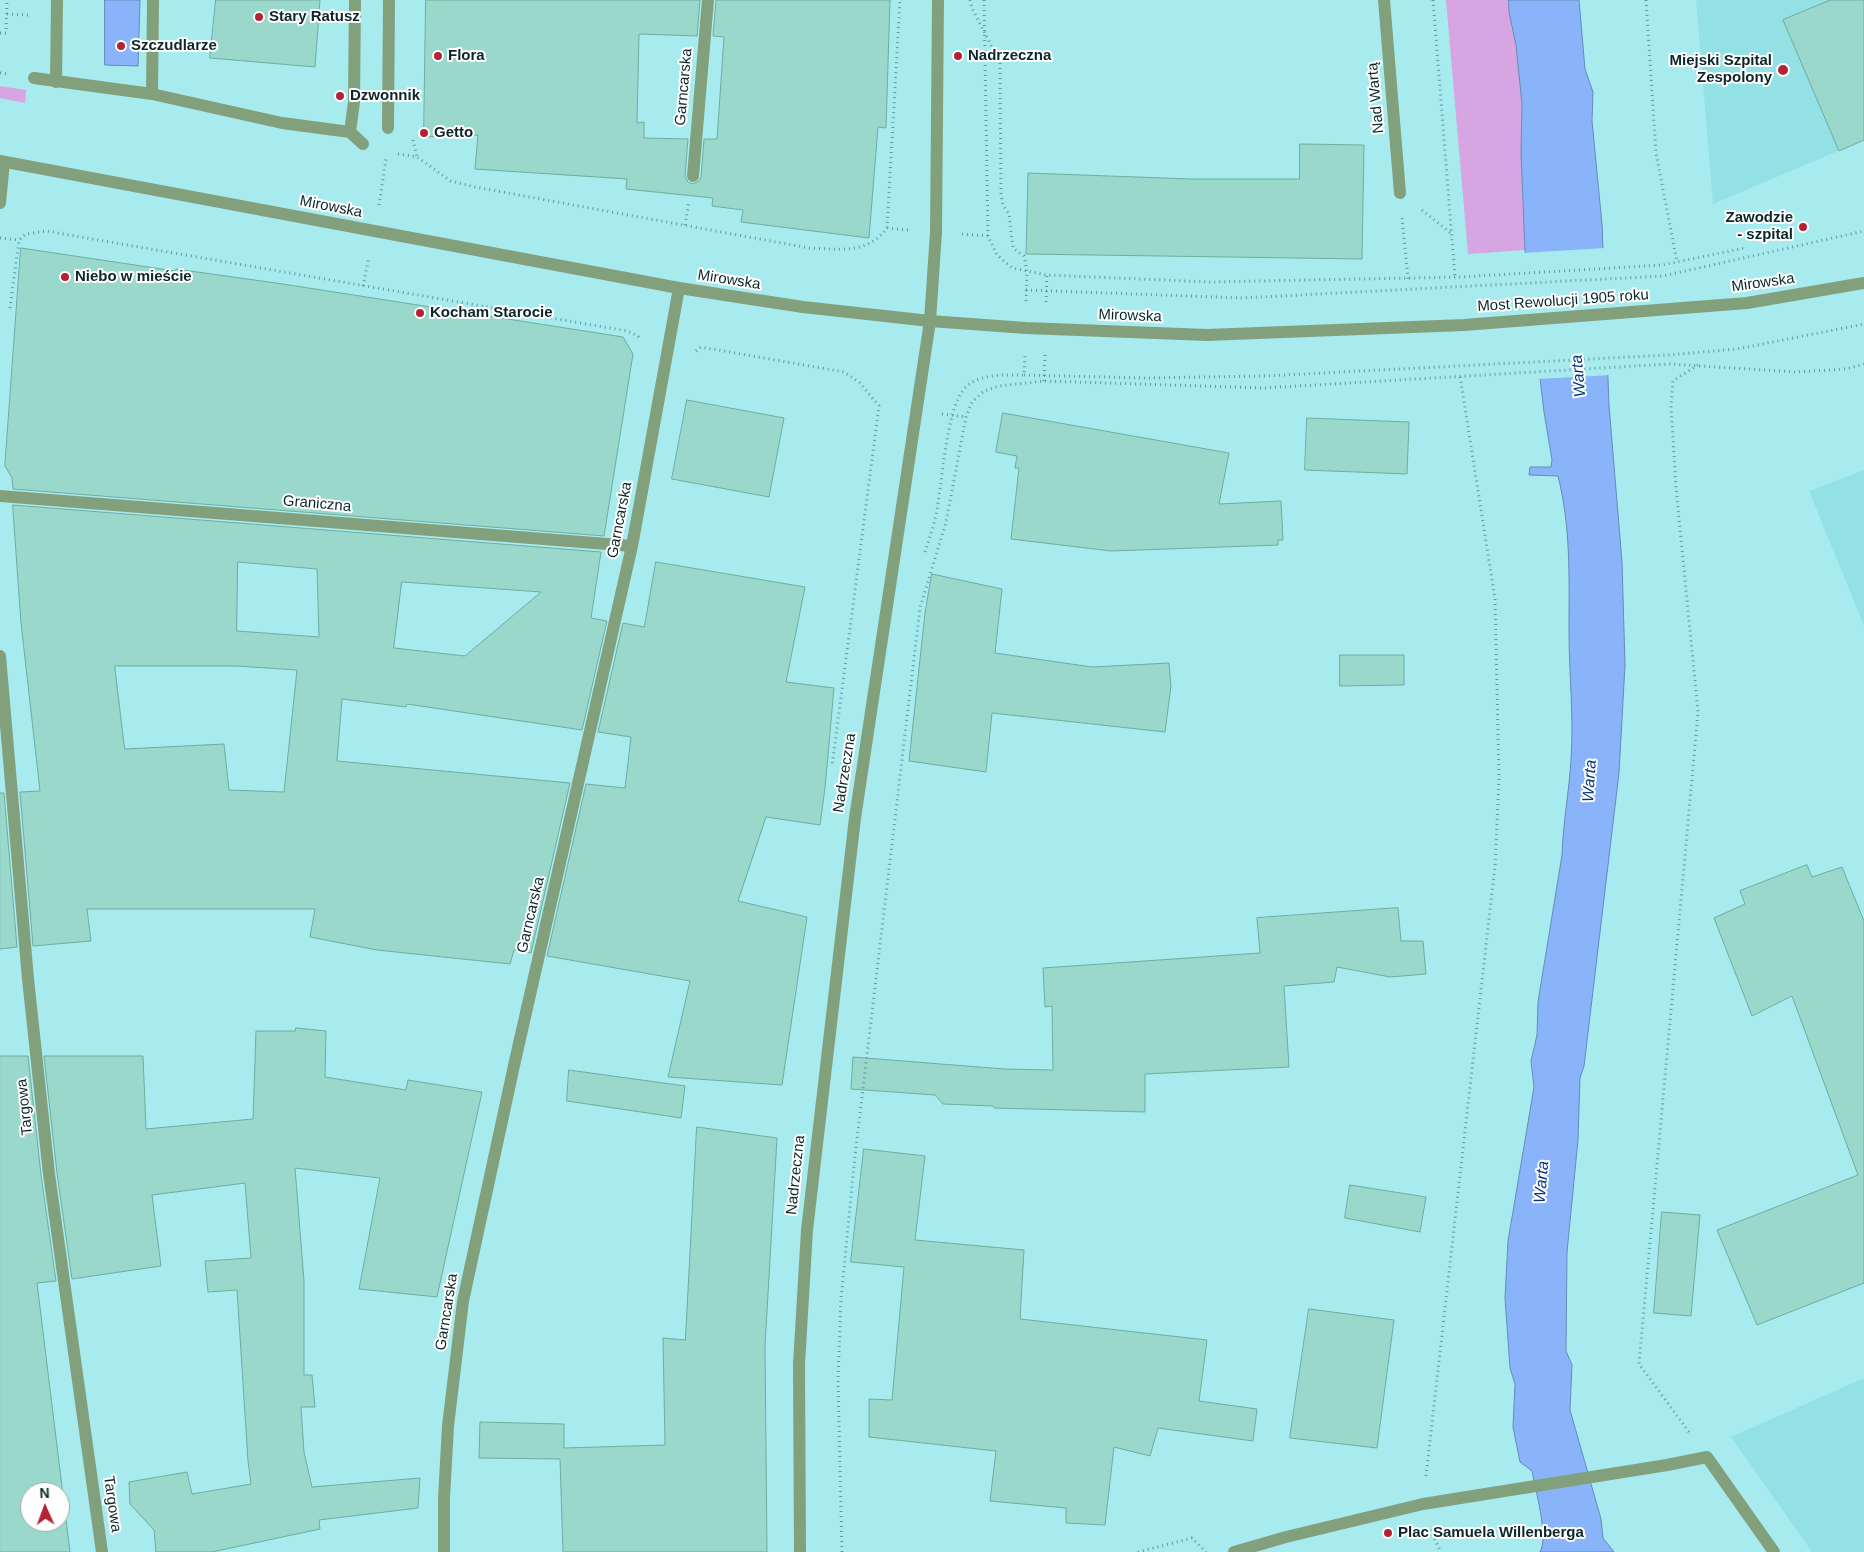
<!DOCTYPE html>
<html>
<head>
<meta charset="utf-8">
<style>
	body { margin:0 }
	#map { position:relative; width:1864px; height:1552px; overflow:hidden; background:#a8ebef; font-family:Arial,sans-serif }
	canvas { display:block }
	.north { position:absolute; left:20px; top:1482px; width:50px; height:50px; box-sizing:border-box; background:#fefefe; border:1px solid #9da8a9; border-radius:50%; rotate:358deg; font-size:14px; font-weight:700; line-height:20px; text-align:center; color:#0b2729 }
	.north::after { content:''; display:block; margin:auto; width:18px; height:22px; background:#b42236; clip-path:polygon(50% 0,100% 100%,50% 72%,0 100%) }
</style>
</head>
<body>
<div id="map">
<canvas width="1864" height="1552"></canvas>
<div class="north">N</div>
</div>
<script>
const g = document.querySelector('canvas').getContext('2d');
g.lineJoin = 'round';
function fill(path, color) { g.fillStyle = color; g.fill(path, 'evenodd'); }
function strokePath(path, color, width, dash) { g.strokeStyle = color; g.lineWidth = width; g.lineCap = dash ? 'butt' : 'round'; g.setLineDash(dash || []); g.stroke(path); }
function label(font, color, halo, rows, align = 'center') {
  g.font = font + ' Arial,sans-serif'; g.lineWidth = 4; g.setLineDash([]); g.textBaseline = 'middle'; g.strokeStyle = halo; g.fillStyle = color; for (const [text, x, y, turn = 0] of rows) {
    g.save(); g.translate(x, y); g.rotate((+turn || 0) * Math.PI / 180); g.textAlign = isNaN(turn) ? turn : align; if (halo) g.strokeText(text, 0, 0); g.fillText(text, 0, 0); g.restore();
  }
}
const built = new Path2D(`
	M 1696,0 L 1864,0 L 1864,140 L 1713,204 Z
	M 1864,470 L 1864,626 L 1809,491 Z
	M 1864,1378 L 1864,1552 L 1812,1552 L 1731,1437 Z`);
const green = new Path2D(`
	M 1446,0 L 1509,0 L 1509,12 L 1516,45 L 1522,104 L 1521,153 L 1525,250 L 1468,254 Z
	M 0,86 L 26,90 L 25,103 L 0,98 Z`);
const water = new Path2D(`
	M 105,0 L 140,0 L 138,66 L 105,65 Z
	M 1509,0 L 1579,0 L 1585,69 L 1593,92 L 1592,121 L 1602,224 L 1609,405 L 1622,562 L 1625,665 L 1619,773 L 1584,1066 L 1580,1078 L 1578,1140 L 1567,1252 L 1566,1351 L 1572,1365 L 1570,1410 L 1601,1519 L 1603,1538 L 1614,1552 L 1540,1552 C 1549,1538 1535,1488 1532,1471 L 1520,1462 L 1513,1427 L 1515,1384 L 1510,1368 L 1505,1298 L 1508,1241 L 1534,1087 L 1531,1061 L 1537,1035 L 1538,1002 L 1562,855 C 1563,823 1569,792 1571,760 C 1574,717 1569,674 1569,631 C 1569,579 1571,527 1558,476 L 1529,475 L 1530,467 L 1551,467 L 1552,460 L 1544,412 L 1525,250 L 1521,153 L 1522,104 L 1516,45 L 1509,12 Z`);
const pier = new Path2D(`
	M 1605,248 L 1611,375 L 1538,379 L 1523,253 Z`);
const building = new Path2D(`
	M 216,0 L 320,0 L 315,67 L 210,58 Z
	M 426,0 L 700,0 L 697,36 L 639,34 L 637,123 L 644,122 L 644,138 L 688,139 L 685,176 L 688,182 L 693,184 L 699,181 L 701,177 L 704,139 L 717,139 L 724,37 L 713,36 L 716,0 L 890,0 L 886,128 L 878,127 L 869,238 L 741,222 L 743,210 L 712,206 L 713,198 L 626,189 L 627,179 L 475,169 L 478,135 L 424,137 Z
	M 1831,0 L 1864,0 L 1864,140 L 1839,151 L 1783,20 Z
	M 1300,144 L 1364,145 L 1362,259 L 1026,254 L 1028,173 L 1191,179 L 1299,179 Z
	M 21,248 L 175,271 L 176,269 L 283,284 L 623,337 L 633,354 L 604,536 L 13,489 L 12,478 L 5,466 Z
	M 687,400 L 784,418 L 769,497 L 672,479 Z
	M 1003,413 L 1229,453 L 1219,504 L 1281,501 L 1283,540 L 1278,540 L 1278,545 L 1111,551 L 1011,539 L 1019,468 L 1015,468 L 1017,456 L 996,452 Z
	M 1307,418 L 1409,422 L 1407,474 L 1305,470 Z
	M 13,505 L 601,552 L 591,618 L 607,621 L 582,730 L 407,704 L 406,707 L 342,699 L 337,761 L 570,783 L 531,953 L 514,950 L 510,964 L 377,950 L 310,937 L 315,909 L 87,909 L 91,941 L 33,946 L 20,792 L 40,791 L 21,623 ZM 238,562 L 317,569 L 319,637 L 237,631 ZM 402,582 L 541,592 L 465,656 L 394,648 ZM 115,666 L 236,666 L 297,670 L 284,792 L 229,790 L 224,744 L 125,749 Z
	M 656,562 L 805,587 L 786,682 L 834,688 L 825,788 L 820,825 L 766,817 L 738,901 L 807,917 L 782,1085 L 668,1077 L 690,981 L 547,956 L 586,784 L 625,788 L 631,737 L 598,732 L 623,623 L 644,627 Z
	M 932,574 L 1002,589 L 995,653 L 1092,667 L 1169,663 L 1171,686 L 1165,732 L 992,713 L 986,772 L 909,761 L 925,613 Z
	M 1340,655 L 1404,655 L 1404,685 L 1340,686 Z
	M 0,793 L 4,793 L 17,947 L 0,949 Z
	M 1807,865 L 1812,877 L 1842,867 L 1864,921 L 1864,1283 L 1757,1325 L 1717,1230 L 1858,1175 L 1792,996 L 1752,1016 L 1714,918 L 1745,904 L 1740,891 Z
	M 1398,908 L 1401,941 L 1423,941 L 1426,974 L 1390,977 L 1337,967 L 1334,982 L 1284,986 L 1289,1067 L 1145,1074 L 1145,1112 L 994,1108 L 993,1106 L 943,1104 L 935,1095 L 851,1089 L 853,1057 L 1004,1069 L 1053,1070 L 1052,1006 L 1045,1007 L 1043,968 L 1260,953 L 1257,918 Z
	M 296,1028 L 326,1031 L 325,1077 L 406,1090 L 408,1080 L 482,1092 L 437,1297 L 359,1289 L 380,1178 L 295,1168 L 304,1281 L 304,1375 L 312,1375 L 315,1407 L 301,1407 L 304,1452 L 312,1487 L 420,1478 L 418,1508 L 319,1520 L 320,1529 L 212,1552 L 156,1552 L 154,1530 L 130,1504 L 129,1482 L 187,1472 L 192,1494 L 251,1484 L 248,1461 L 237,1290 L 208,1292 L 205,1261 L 251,1258 L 245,1183 L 152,1195 L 161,1266 L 72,1279 L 57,1173 L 44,1056 L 143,1056 L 146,1129 L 253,1119 L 256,1031 L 295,1031 Z
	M 0,1056 L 28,1056 L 41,1175 L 56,1281 L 37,1283 L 70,1552 L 0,1552 ZM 30,1492 L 60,1492 L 60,1522 L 30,1522 Z
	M 569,1070 L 685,1086 L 681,1118 L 567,1101 Z
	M 697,1127 L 777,1138 L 765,1346 L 767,1552 L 563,1552 L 560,1459 L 479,1458 L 480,1422 L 564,1424 L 564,1448 L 665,1445 L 663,1338 L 685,1340 Z
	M 864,1149 L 925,1156 L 915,1240 L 1024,1250 L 1020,1319 L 1207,1340 L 1199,1401 L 1257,1409 L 1253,1441 L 1158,1428 L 1150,1456 L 1114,1447 L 1105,1525 L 1066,1523 L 1066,1508 L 990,1501 L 996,1451 L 869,1437 L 869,1399 L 892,1400 L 904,1267 L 851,1262 Z
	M 1350,1185 L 1426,1197 L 1420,1232 L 1345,1218 Z
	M 1662,1212 L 1700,1215 L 1691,1316 L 1654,1313 Z
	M 1309,1309 L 1394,1320 L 1377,1448 L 1290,1438 Z`);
const path = new Path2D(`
	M 970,0 L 972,8 L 1000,63 L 1001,194 L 1003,205 L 1009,214 L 1013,248 L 1024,256 L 1027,271 L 1026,302
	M 984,0 L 988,236 L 997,255 L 1012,268 L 1047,275 L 1209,282 L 1461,277 L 1662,265 L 1745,248
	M 1433,0 L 1455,277
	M 1646,0 L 1656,153 L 1677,262
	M 7,14 L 29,15
	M 0,33 L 6,33 L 7,0
	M 0,73 L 9,74
	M 413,140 L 417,157
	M 398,154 L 417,157 L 451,181 L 475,187 L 809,248 C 839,249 867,255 887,228 L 900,0
	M 379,205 L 386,159
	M 1422,210 L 1452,234
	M 1402,218 L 1408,279
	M 685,225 L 689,201
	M 887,228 L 909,230
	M 962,234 L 988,236
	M 0,238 L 19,240
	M 363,286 L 369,257
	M 1026,290 L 1242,298 L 1663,276 L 1864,231
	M 1046,302 L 1047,275
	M 10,308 L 19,240 L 26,234 L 46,231 L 627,331 L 638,336 L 641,340
	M 696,351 L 701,347 L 844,372 L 860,383 L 879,406 L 832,766
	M 1024,375 L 1144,378 L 1265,376 L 1668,355 L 1737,349 L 1864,324
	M 1044,381 L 1045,355
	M 942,414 L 966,417
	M 925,552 C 929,540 933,528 936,515 C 942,487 946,407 965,388 C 979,373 1006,375 1024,375 L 1025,356
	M 1689,1432 L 1639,1364 L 1698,712 L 1676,488 L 1671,406 L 1673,381 L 1698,365
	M 1426,1476 L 1495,866 L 1499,780 L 1495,599 L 1460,376
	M 1430,1530 L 1441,1552
	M 842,1552 L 838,1381 L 841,1299 L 855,1156 L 920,608 L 946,522 L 966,417 L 972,402 L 984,391 L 999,386 L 1044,381 L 1264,388 L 1669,364 L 1796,372 L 1845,369 L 1864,364
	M 1138,1552 L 1192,1538 L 1206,1552`);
const service = new Path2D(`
	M 1384,0 L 1400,193
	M 56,82 L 57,0`);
const pedestrian = new Path2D(`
	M 34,78 L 152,94 L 282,123 L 350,132 L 363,144
	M 152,94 L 153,0
	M 350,132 L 354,102 L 355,0
	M 1234,1552 L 1286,1537 L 1423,1504 L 1667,1465 L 1707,1457 L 1774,1552`);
const minor = new Path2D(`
	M 388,128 L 389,0
	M 693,176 L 708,0
	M 0,203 L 4,162
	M 0,496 L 632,546
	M 0,656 L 28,979 L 49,1174 L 102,1552
	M 444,1552 L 444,1498 L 448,1426 L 463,1301 L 515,1061 L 632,546 L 679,288`);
const tertiary = new Path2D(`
	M 0,161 L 679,288 L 803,307 L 930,321 L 1026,328 L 1207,335 L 1464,325 L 1747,303 L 1864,283
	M 800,1552 L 799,1364 L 807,1230 L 855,818 L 930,321 L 936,232 L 938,0`);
const markers = [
	[259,17,5,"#b42236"],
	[121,46,5,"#b42236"],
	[438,56,5,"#b42236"],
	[958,56,5,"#b42236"],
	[1783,70,6,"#b42236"],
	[340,96,5,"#b42236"],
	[424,133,5,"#b42236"],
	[1803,227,5,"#b42236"],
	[65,277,5,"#b42236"],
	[420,313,5,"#b42236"],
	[1388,1533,5,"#b42236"]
];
const poiNames = [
	["Stary Ratusz",269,17],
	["Szczudlarze",131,46],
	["Flora",448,56],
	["Nadrzeczna",968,56],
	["Miejski Szpital",1772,61,"right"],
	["Zespolony",1772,78,"right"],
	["Dzwonnik",350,96],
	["Getto",434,133],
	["Zawodzie",1793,218,"right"],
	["- szpital",1793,235,"right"],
	["Niebo w mieście",75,277],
	["Kocham Starocie",430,313],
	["Plac Samuela Willenberga",1398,1533]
];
const streetNames = [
	["Garncarska",684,87,-85],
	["Nad Wartą",1376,98,-95],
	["Mirowska",331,207,11],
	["Mirowska",729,280,9],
	["Mirowska",1763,283,-8],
	["Most Rewolucji 1905 roku",1563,301,-4],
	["Mirowska",1130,316,2],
	["Graniczna",317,504,5],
	["Garncarska",620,520,-79],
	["Nadrzeczna",845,773,-81],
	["Garncarska",531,915,-77],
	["Targowa",25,1107,-96],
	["Nadrzeczna",796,1175,-84],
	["Garncarska",447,1312,-81],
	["Targowa",112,1504,82]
];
const waterNames = [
	["Warta",1579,376,-95],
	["Warta",1590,781,-86],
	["Warta",1542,1182,-85]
];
fill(built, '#93e1e5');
fill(green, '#d7a5e2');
fill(water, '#8ab4f9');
strokePath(water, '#648abb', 1);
fill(pier, '#a8ebef');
fill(building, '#99d8cb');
strokePath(building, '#6eaca0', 1);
strokePath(path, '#65979b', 3, [1, 4]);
strokePath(service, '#83a07c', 12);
strokePath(pedestrian, '#83a07c', 12);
strokePath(minor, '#83a07c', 12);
strokePath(tertiary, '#83a07c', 12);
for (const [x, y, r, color] of markers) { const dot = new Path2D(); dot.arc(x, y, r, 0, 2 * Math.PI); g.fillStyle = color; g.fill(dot); strokePath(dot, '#fefefe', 2); }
label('bold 15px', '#0b2729', '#fefefe', poiNames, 'left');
label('15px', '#0b2729', '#fefefe', streetNames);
label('italic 16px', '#05337d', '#fefefe', waterNames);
</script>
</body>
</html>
